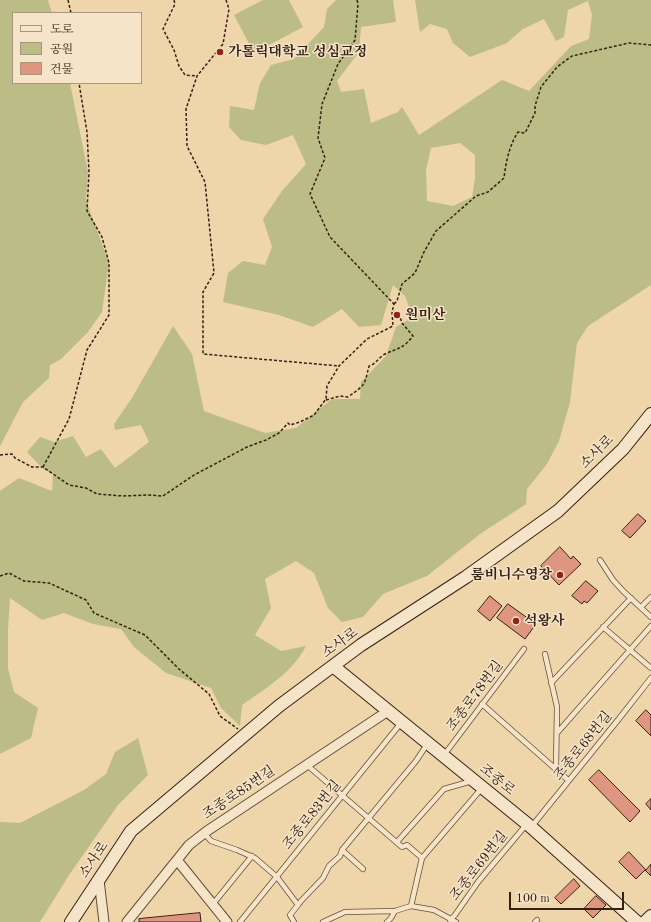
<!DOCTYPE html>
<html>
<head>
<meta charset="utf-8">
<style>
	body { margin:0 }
	#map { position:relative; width:651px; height:922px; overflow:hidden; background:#efd5aa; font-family:"Old Standard TT","Noto Serif KR",serif }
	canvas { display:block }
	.legend { position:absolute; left:12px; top:12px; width:130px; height:72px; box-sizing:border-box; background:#f5e4c8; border:1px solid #a89680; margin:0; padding:5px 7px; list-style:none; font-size:12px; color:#352114 }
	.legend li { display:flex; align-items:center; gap:8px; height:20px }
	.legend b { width:20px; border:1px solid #a89680 }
	.scale { position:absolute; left:509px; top:892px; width:115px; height:18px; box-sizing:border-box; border:2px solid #352114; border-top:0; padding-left:5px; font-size:12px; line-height:14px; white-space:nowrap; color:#352114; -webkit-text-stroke:3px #f5e4c8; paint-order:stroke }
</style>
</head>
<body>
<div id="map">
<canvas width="651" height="922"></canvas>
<ul class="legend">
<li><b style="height:5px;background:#f5e4c8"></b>도로</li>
<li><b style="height:11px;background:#bcbc86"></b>공원</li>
<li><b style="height:11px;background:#df9681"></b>건물</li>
</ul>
<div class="scale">100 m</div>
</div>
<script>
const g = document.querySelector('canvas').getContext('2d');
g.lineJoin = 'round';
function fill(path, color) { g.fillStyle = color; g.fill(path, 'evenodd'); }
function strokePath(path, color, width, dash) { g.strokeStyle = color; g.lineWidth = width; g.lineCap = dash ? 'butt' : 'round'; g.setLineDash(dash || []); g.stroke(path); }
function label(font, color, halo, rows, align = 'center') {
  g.font = font + ' "Old Standard TT","Noto Serif KR",serif'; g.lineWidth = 3; g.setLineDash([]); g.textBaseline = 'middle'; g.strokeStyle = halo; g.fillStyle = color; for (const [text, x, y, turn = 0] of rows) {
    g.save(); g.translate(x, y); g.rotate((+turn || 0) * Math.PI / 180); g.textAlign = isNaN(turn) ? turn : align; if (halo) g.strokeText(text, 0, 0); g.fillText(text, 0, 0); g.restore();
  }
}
const green = new Path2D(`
	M 0,0 L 48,0 L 52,13 L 13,13 L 13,83 L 70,83 L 88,172 L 86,200 L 109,263 L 102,312 L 88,332 L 61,359 L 50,365 L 49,378 L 23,402 L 0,446 Z
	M 263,0 L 289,0 L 303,27 L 254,53 L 234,15 Z
	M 336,0 L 393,0 L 396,22 L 361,27 L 359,52 L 337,81 L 341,92 L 364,89 L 371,123 L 398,112 L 402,107 L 419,135 L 502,80 L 529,91 L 571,46 L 589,39 L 592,15 L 588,1 L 568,10 L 564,37 L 556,41 L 544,19 L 523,29 L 507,43 L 470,57 L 453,43 L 447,29 L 430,24 L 420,32 L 415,0 L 651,0 L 651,285 L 588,326 L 577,343 L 570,402 L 559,441 L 547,464 L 527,489 L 526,504 L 480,534 L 427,576 L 383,594 L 363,617 L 342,622 L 328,608 L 314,573 L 296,561 L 265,579 L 271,608 L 255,635 L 281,651 L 306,646 C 293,672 265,689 242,705 L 240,726 L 221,708 L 211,688 L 166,673 L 134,647 L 121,629 L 93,624 L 64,613 L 42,620 L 10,598 L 8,630 L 8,668 L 14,692 L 38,708 L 31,738 L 0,754 L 0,491 L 19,478 L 52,491 L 53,474 L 43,469 L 27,452 L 40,437 L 54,442 L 73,436 L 86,457 L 101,449 L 115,468 L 149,442 L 141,425 L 115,430 L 114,424 L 132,398 L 173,326 L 192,354 L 204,411 L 265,433 L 296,428 L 332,399 L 360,399 L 361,382 L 386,356 L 396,327 L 413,317 L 405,296 L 393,285 L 381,325 L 359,327 L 342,309 L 313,327 L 279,315 L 223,302 L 228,273 L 243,261 L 265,265 L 272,247 L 263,219 L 282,191 L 306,164 L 293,135 L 266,145 L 241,140 L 229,127 L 230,106 L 254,110 L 260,83 L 271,65 L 294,59 L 324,27 L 327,9 ZM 460,143 L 475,155 L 475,178 L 472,197 L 453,206 L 427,201 L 426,170 L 431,148 Z
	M 138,738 L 148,775 L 118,805 L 69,875 L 40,922 L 0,922 L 0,822 L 20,823 L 84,790 L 106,774 L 115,752 Z`);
const building = new Path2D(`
	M 638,514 L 646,521 L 630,538 L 622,531 Z
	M 560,547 L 571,559 L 573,556 L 581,564 L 559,585 L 541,566 Z
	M 586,581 L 598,591 L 587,603 L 584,601 L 582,604 L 572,596 Z
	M 490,596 L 502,606 L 490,621 L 478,611 Z
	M 508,604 L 536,624 L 525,639 L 497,618 Z
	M 646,710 L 651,715 L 651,736 L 636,721 Z
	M 599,770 L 640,811 L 630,822 L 589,780 Z
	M 651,799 L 651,810 L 646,804 Z
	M 629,852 L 646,870 L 651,864 L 651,876 L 645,870 L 636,879 L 619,862 Z
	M 574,879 L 580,886 L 561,904 L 555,898 Z
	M 596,896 L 606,905 L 593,918 L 584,909 Z
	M 200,913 L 201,922 L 139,922 L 139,919 Z`);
const path = new Path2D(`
	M 68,0 L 71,13
	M 174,0 L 175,4 L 163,29 L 174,50 L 179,66 L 185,75 L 197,76
	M 226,0 L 229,9 L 223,44 L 197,76 L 186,109 L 187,146 L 205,182 L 214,273 L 203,292 L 203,354 L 339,366
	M 357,0 L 358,4 L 355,40 L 338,64 L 322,104 L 318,138 L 325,158 L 310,194 L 330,237 L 394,304
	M 394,304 L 397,301 L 402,284 L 415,273 L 424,252 L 436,231 L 476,196 L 488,192 L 504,178 C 506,162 509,146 518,132 L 525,133 L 535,113 L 535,106 L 541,87 L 557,67 L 572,56 L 629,43 L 651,45
	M 326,400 L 340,396 L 348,397 C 366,384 364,386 369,366 C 376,364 379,357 385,354 C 398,348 403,349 413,336 L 402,323 L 399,314 L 393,311
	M 0,455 L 12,454 L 15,458 L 32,467 L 43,467 L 69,485 L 86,488 L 97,494 L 123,496 L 148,495 L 163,496 L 194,475 L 247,447 L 266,440 L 279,433 L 288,423 L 290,425 L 300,422 L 314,415 L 326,399 L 327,386 L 339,366 L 367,339 L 393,326 L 392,312 L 394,304
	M 43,467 L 69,419 L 87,350 L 109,315 L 109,263 L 102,237 L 87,211 L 89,172 L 87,132 L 79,83
	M 0,576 L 9,573 L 24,581 L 49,583 L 86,600 L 94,613 L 145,635 L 179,669 L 209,694 L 220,716 L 238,729`);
const lane = new Path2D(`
	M 600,560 L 613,580 L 623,591 L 651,617
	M 641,607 L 651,597
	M 603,627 L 651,668
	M 545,654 L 557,707 L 556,769
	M 551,683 L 631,598
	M 482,704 L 568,780
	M 557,733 L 651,626
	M 444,755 L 524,649
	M 307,765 L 402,847 L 407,845 L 422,858
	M 532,826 L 618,720 L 651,678
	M 204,833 L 211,841 L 237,850 L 255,858 L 277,877 L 298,905 L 290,915 L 294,922
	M 397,842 L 444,789 L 472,781
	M 342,850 L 363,869
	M 213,904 L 252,856
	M 298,905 L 301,901 L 323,878 L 329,866 L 340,856 L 342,850 L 416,761 L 428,743
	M 411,906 L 422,858 L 482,788
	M 450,920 L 455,915 L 478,882 L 526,825
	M 240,922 L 401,723
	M 323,922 L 345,912 L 395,911 L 411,906 L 434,910 L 456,922
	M 387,922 L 391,918 L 395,911
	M 535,922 L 537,920`);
const street = new Path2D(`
	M 177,860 L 227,922
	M 99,880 L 104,922
	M 127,922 L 189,845 L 207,831 L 388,711`);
const secondary = new Path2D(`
	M 333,666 L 531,827 L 637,922
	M 71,922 L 131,831 L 279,706 L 361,645 L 466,577 L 558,511 L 623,449 L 651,414
	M 645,922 L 651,916`);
const markers = [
	[220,52,4,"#8f2418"],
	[397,315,4,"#8f2418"],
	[560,575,4,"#8f2418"],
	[516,621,4,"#8f2418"]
];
const poiNames = [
	["가톨릭대학교 성심교정",228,52],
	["원미산",405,315],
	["룸비니수영장",552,575,"right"],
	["석왕사",524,621]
];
const streetNames = [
	["소사로",597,452,-45],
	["소사로",340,643,-36],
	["조종로78번길",475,696,-53],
	["조종로68번길",583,746,-51],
	["조종로",497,780,39],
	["조종로85번길",239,793,-34],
	["조종로83번길",312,815,-51],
	["소사로",94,860,-56],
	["조종로69번길",479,866,-52]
];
fill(green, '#bcbc86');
fill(building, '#df9681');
strokePath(building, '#352114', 1);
strokePath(lane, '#644e3a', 6);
strokePath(street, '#644e3a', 11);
strokePath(secondary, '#352114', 14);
strokePath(path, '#352114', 1.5, [3, 2]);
strokePath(lane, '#f5e4c8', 4.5);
strokePath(street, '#f5e4c8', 9);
strokePath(secondary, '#f5e4c8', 12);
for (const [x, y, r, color] of markers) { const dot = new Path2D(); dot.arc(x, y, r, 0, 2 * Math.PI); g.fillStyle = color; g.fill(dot); strokePath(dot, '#f5e4c8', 1.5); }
label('bold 14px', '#352114', '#f5e4c8', poiNames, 'left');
label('14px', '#352114', '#f5e4c8', streetNames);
</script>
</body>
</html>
